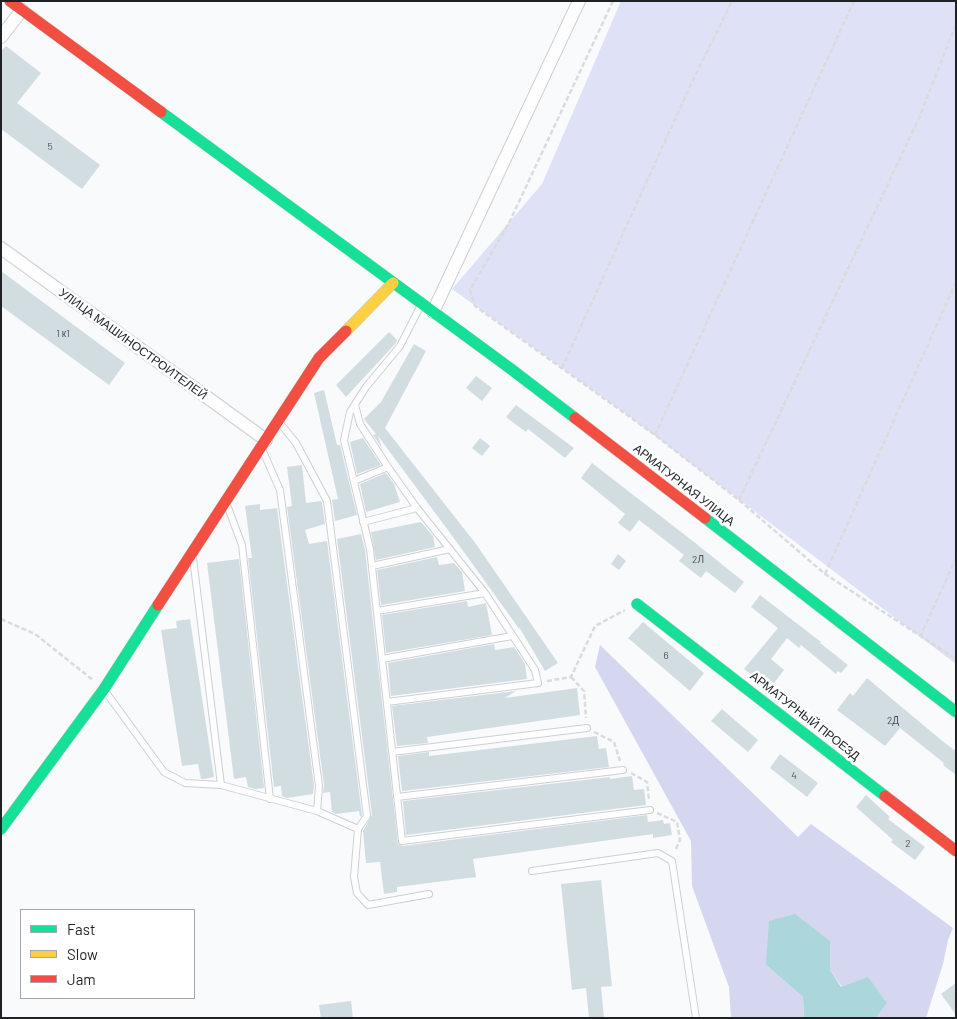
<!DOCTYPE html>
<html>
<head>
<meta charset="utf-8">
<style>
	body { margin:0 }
	#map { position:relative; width:957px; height:1019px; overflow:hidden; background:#f8fafc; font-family:Barlow,sans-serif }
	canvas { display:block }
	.frame { position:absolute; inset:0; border:2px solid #1e2225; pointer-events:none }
	.legend { position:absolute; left:20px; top:909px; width:175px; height:90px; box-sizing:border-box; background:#fff; border:1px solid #a5a7a8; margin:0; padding:6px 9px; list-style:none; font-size:15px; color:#1e2225 }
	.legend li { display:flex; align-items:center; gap:10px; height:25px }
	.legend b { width:25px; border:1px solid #a5a7a8 }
</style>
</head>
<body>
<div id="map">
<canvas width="957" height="1019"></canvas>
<div class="frame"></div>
<ul class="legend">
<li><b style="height:6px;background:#16e098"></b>Fast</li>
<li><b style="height:6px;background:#ffcf43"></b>Slow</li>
<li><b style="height:6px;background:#f24e42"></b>Jam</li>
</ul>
</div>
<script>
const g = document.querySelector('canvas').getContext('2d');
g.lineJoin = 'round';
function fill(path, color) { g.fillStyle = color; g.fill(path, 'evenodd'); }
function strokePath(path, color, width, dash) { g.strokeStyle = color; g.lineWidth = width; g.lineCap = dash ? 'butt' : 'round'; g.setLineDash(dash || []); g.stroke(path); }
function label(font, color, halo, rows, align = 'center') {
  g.font = font + ' Barlow,sans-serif'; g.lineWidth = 5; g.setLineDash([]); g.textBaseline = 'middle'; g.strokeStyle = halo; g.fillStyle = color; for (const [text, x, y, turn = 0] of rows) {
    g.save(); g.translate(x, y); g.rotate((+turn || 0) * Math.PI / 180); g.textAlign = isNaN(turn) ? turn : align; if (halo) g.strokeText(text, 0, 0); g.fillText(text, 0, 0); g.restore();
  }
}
const green = new Path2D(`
	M 621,1 L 956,1 L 956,664 L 629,416 L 452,289 L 542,184 Z`);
const forest = new Path2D(`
	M 600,645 L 798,837 L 811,824 L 953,928 L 948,940 L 943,964 L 926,1018 L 876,1018 L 887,1003 L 868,978 L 842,987 L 830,970 L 830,941 L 766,965 L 803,997 L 804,1018 L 731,1018 L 729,987 L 692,886 L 691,841 L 595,667 Z`);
const water = new Path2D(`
	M 795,914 L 830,941 L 830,970 L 841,987 L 868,977 L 887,1003 L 876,1018 L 804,1018 L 803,997 L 766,965 L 769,921 Z`);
const building = new Path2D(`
	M 6,46 L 41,73 L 17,103 L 100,165 L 82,189 L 1,129 L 1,51 Z
	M 1,271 L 125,363 L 109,385 L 1,306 Z
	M 389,332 L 397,340 L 396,343 L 346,397 L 336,385 Z
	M 414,344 L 426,351 L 385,428 L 476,544 L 558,663 L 545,671 L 519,627 L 520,630 L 456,541 L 378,436 L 382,448 L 373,435 L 376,434 L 364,419 L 381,402 Z
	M 476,376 L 492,388 L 482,401 L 466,388 Z
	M 324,390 L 337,445 L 340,445 L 357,515 L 335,521 L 332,500 L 338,499 L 314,393 Z
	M 516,405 L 574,448 L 565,458 L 528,429 L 526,432 L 506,417 Z
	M 363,438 L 381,465 L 357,474 L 350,442 Z
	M 480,438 L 490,446 L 482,456 L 472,448 Z
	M 592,463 L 694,542 L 744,582 L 735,593 L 706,571 L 701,578 L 679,561 L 684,555 L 639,520 L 630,532 L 618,523 L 625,514 L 581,478 Z
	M 302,465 L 306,503 L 321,501 L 322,503 L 325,524 L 305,530 L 309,544 L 327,541 L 362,815 L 360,817 L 359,811 L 336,814 L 332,812 L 330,792 L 323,793 L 324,785 L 287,507 L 292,506 L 287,467 Z
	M 386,473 L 394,484 L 400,502 L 366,512 L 360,484 Z
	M 260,504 L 260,510 L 277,508 L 314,786 L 313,794 L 287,798 L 282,796 L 281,786 L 274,787 L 248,558 L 252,558 L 245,506 Z
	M 421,522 L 433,536 L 435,547 L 376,560 L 371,532 Z
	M 361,534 L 365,550 L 398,844 L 403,846 L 647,815 L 648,822 L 663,820 L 664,824 L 670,823 L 672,835 L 653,838 L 653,834 L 473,859 L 476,877 L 397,887 L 397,892 L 384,894 L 380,862 L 366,863 L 363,831 L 372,815 L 337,539 Z
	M 618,554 L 626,561 L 619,570 L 611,564 Z
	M 437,557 L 439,565 L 454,563 L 462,572 L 465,591 L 381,605 L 377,570 Z
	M 239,559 L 264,788 L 255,789 L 248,787 L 246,777 L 234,779 L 207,563 Z
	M 760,595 L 821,642 L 820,643 L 848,665 L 841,673 L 838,671 L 836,674 L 801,645 L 799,648 L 787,638 L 771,659 L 784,670 L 774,683 L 763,674 L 758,680 L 744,669 L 778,628 L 751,607 Z
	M 467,601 L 468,607 L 486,603 L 492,635 L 386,653 L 382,615 Z
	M 190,619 L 214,777 L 204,779 L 201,779 L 198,764 L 182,766 L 161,630 L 177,628 L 176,621 Z
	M 643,622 L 704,673 L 690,691 L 628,638 Z
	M 494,644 L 495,650 L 514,647 L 525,664 L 527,679 L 391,696 L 388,663 Z
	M 867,678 L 940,739 L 954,750 L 956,748 L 956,775 L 943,765 L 944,763 L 900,728 L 885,746 L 837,710 L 850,693 L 853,696 Z
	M 577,688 L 580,715 L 427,737 L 428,743 L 397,746 L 392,706 L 516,691 L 505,698 Z
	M 722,709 L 758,740 L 748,752 L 711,721 Z
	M 597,736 L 599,749 L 606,748 L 609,767 L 402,791 L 398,756 L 429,752 L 429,756 Z
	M 780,754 L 818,783 L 807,797 L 770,768 Z
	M 632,776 L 634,790 L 644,789 L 646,805 L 406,835 L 403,801 L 610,777 L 610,779 Z
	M 866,795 L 890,817 L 888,819 L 925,847 L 915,860 L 891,842 L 893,840 L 856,807 Z
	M 601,880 L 612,986 L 601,987 L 604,1018 L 589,1018 L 586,988 L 572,990 L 561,884 Z
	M 956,983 L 956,1015 L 941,994 Z
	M 351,1001 L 353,1018 L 321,1018 L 319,1005 Z`);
const path = new Path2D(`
	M 613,1 L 510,221 L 470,290 L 475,306 L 655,435 L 739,500 L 825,574 L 956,659
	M 562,368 L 691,84 L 732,1
	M 655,435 L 854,1
	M 739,500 L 919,118 L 956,24
	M 825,574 L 956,282
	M 1,619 L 35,634 L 93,680
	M 920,637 L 956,558
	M 571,677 L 584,691 L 586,718
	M 547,681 L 571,677 L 595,626 L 625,610
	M 594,732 L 614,742 L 620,761
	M 631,773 L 647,782 L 649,800
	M 657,813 L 677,822 L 680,840 L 675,851
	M 374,823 L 391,821`);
const lane = new Path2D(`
	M 421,305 L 400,346 L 366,387 L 350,412 L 344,440 L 370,549 L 402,841 L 650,810
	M 355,405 L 360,424 L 388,467 L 417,508 L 485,593 L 535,670 L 538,683 L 387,702
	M 279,422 L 296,443 L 327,501 L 367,816 L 358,829 L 354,877 L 357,893 L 368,905 L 429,894
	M 262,449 L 280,490 L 319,786 L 317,811
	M 354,481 L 388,467
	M 227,505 L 242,545 L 270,799
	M 363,522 L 417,508
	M 193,558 L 221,785
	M 372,566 L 450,549
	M 377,611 L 485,593
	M 382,659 L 512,636
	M 105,691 L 164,772 L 185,783 L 221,785 L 317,811 L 358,829
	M 392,752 L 587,728
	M 397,797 L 623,770
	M 532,871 L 658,853 L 672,861 L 696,1018`);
const street = new Path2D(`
	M 1,37 L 22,10
	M 1,248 L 266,440
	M 433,312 L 579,1`);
const fast = new Path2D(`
	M 161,112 L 511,369 L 575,418
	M 705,518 L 956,712
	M 637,604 L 885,796
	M 1,829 L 104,689 L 158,605`);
const slow = new Path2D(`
	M 346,331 L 393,283`);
const jam = new Path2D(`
	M 10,1 L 161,112
	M 575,418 L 705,518
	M 158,605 L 319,358 L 346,331
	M 885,796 L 956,851`);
const numberNames = [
	["5",50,147],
	["1 к1",63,334],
	["2Л",698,560],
	["6",666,656],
	["2Д",893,721],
	["4",794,776],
	["2",908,844]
];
const streetNames = [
	["УЛИЦА МАШИНОСТРОИТЕЛЕЙ",133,344,36],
	["АРМАТУРНАЯ УЛИЦА",684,485,38],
	["АРМАТУРНЫЙ ПРОЕЗД",805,716,38]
];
fill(green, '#dfe1f6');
fill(forest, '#d5d7f0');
fill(water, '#abd6dc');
fill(building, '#d2dde2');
strokePath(lane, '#cdd0d3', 8);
strokePath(street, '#cdd0d3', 14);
strokePath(fast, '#cdd0d3', 12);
strokePath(slow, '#cdd0d3', 12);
strokePath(jam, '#cdd0d3', 12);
strokePath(path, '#dadbdc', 2.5, [5, 2.5]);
strokePath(lane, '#fefeff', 6);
strokePath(street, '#fefeff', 12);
strokePath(fast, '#16e098', 11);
strokePath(slow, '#ffcf43', 11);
strokePath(jam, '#f24e42', 11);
label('10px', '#4b5154', null, numberNames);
label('12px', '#1e2225', '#fff', streetNames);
</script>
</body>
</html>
